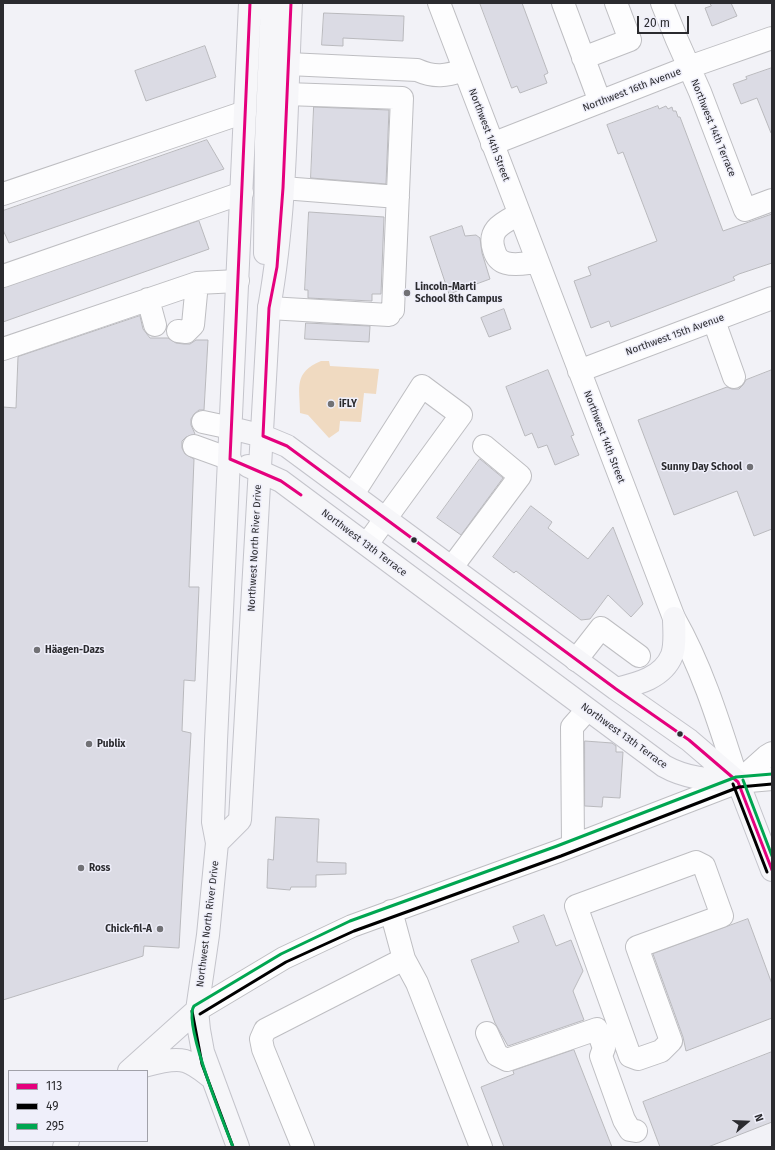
<!DOCTYPE html>
<html>
<head>
<meta charset="utf-8">
<style>
	body { margin:0 }
	#map { position:relative; width:775px; height:1150px; overflow:hidden; background:#f2f2f7; font-family:"Fira Sans",sans-serif }
	canvas { display:block }
	.frame { position:absolute; inset:0; border:4px solid #2b2b2f; pointer-events:none }
	.legend { position:absolute; left:8px; top:1070px; width:140px; height:72px; box-sizing:border-box; background:#efeffa; border:1px solid #a1a1a9; margin:0; padding:5px 7px; list-style:none; font-size:12px; color:#2b2b2f }
	.legend li { display:flex; align-items:center; gap:8px; height:20px }
	.legend b { width:20px; border:1px solid #a1a1a9 }
	.north { position:absolute; left:727px; top:1102px; width:40px; height:40px; -webkit-text-stroke:3px #efeffa; paint-order:stroke; rotate:71deg; font-size:11px; font-weight:700; line-height:16px; text-align:center; color:#2b2b2f }
	.north::after { content:''; display:block; margin:auto; width:14px; height:18px; background:#2b2b2f; clip-path:polygon(50% 0,100% 100%,50% 72%,0 100%) }
	.scale { position:absolute; left:637px; top:16px; width:52px; height:18px; box-sizing:border-box; border:2px solid #2b2b2f; border-top:0; padding-left:5px; font-size:12px; line-height:14px; white-space:nowrap; color:#2b2b2f; -webkit-text-stroke:3px #efeffa; paint-order:stroke }
</style>
</head>
<body>
<div id="map">
<canvas width="775" height="1150"></canvas>
<div class="frame"></div>
<ul class="legend">
<li><b style="height:5px;background:#e5007d"></b>113</li>
<li><b style="height:5px;background:#000"></b>49</li>
<li><b style="height:5px;background:#00a651"></b>295</li>
</ul>
<div class="north">N</div>
<div class="scale">20 m</div>
</div>
<script>
const g = document.querySelector('canvas').getContext('2d');
g.lineJoin = 'round';
function fill(path, color) { g.fillStyle = color; g.fill(path, 'evenodd'); }
function strokePath(path, color, width, dash) { g.strokeStyle = color; g.lineWidth = width; g.lineCap = dash ? 'butt' : 'round'; g.setLineDash(dash || []); g.stroke(path); }
function label(font, color, halo, rows, align = 'center') {
  g.font = font + ' "Fira Sans",sans-serif'; g.lineWidth = 3; g.setLineDash([]); g.textBaseline = 'middle'; g.strokeStyle = halo; g.fillStyle = color; for (const [text, x, y, turn = 0] of rows) {
    g.save(); g.translate(x, y); g.rotate((+turn || 0) * Math.PI / 180); g.textAlign = isNaN(turn) ? turn : align; if (halo) g.strokeText(text, 0, 0); g.fillText(text, 0, 0); g.restore();
  }
}
const green = new Path2D(`
	M 321,361 L 329,361 L 330,366 L 379,369 L 376,394 L 364,393 L 361,422 L 340,421 L 339,431 L 329,438 L 308,415 L 300,413 C 300,387 293,373 321,361 Z`);
const building = new Path2D(`
	M 480,3 L 522,3 L 548,73 L 544,75 L 547,83 L 520,93 L 517,86 L 512,88 Z
	M 710,3 L 731,3 L 737,16 L 712,26 L 705,8 L 711,6 Z
	M 324,13 L 404,16 L 403,41 L 343,38 L 343,46 L 322,45 Z
	M 205,46 L 216,77 L 146,101 L 135,71 Z
	M 772,68 L 772,133 L 771,133 L 757,98 L 741,104 L 733,84 L 747,79 L 746,77 Z
	M 658,106 L 659,109 L 666,106 L 668,109 L 672,107 L 673,111 L 676,111 L 678,117 L 680,117 L 723,231 L 772,214 L 772,263 L 739,274 L 733,277 L 735,280 L 611,327 L 609,321 L 591,328 L 574,281 L 591,275 L 588,267 L 657,241 L 623,152 L 618,154 L 607,125 Z
	M 314,107 L 389,110 L 386,184 L 311,178 Z
	M 207,140 L 224,169 L 9,243 L 3,230 L 3,211 Z
	M 309,212 L 384,217 L 381,294 L 372,294 L 372,301 L 308,298 L 308,290 L 305,290 Z
	M 199,221 L 209,249 L 3,322 L 3,288 Z
	M 462,226 L 465,236 L 476,235 L 480,238 L 482,253 L 490,279 L 449,294 L 430,237 Z
	M 504,309 L 511,329 L 489,337 L 481,318 Z
	M 140,316 L 143,329 L 150,338 L 168,338 L 176,343 L 184,344 L 190,344 L 196,340 L 208,340 L 204,410 L 199,410 L 194,414 L 191,419 L 191,425 L 195,434 L 186,437 L 182,441 L 182,448 L 185,454 L 194,459 L 189,587 L 199,587 L 195,681 L 184,680 L 182,731 L 191,733 L 179,948 L 144,946 L 143,956 L 3,1000 L 3,407 L 16,408 L 18,357 Z
	M 306,323 L 370,326 L 369,342 L 305,339 Z
	M 548,370 L 574,435 L 571,436 L 579,455 L 555,465 L 547,445 L 538,448 L 532,433 L 525,436 L 506,387 Z
	M 772,370 L 772,529 L 754,536 L 737,491 L 674,515 L 638,420 L 727,387 L 732,389 L 739,389 L 743,385 L 746,380 Z
	M 480,459 L 503,478 L 461,535 L 437,518 Z
	M 531,506 L 552,522 L 548,528 L 588,559 L 613,527 L 643,604 L 631,617 L 608,595 L 590,619 L 581,620 L 516,571 L 514,573 L 493,557 Z
	M 585,741 L 612,743 L 616,746 L 616,752 L 623,752 L 620,798 L 603,797 L 602,807 L 585,806 Z
	M 276,817 L 319,819 L 317,862 L 346,863 L 346,874 L 316,875 L 316,887 L 291,887 L 290,890 L 267,888 L 268,859 L 273,860 Z
	M 544,915 L 556,946 L 571,940 L 583,971 L 573,991 L 584,1020 L 508,1046 L 495,1023 L 471,960 L 519,942 L 513,927 Z
	M 748,919 L 772,984 L 772,1018 L 686,1051 L 683,1037 L 653,954 Z
	M 574,1050 L 612,1147 L 504,1147 L 481,1087 L 514,1074 L 513,1071 Z
	M 772,1052 L 772,1122 L 708,1147 L 660,1147 L 643,1102 Z`);
const minor = new Path2D(`
	M 439,3 L 674,618 C 703,669 720,726 738,782
	M 563,3 L 600,102
	M 662,3 L 677,40 L 700,92 L 745,210 L 772,200
	M 583,58 L 630,40 L 616,3
	M 288,64 L 417,70 C 435,78 446,76 464,70
	M 286,94 L 402,98 L 393,310
	M 492,144 L 689,67 L 772,38
	M 283,188 L 398,197
	M 3,194 L 245,112
	M 519,214 C 503,223 487,229 494,250 C 496,257 499,261 506,263 C 516,266 527,263 537,262
	M 3,276 L 242,193
	M 148,299 L 155,325
	M 269,308 L 389,315
	M 714,321 L 734,377
	M 178,331 L 186,332 L 193,325 L 197,283
	M 3,349 L 197,283 L 238,281
	M 579,371 L 772,298
	M 203,422 L 231,428
	M 194,446 L 230,459
	M 353,494 L 422,386 L 461,415 L 367,544
	M 452,567 L 520,476 L 484,446
	M 576,660 L 601,628 L 639,656
	M 738,782 L 767,756 L 772,753
	M 573,844 L 572,727 L 587,710
	M 696,862 L 704,866 L 722,916 L 637,947 L 671,1041 L 661,1051 L 638,1059 L 630,1056 L 576,906 Z
	M 391,911 L 404,959 L 417,983 L 481,1147
	M 197,1010 L 284,958 L 352,926 L 559,851 L 738,782 L 772,779
	M 487,1033 L 497,1055 L 507,1060 L 597,1029 L 604,1048 L 601,1056 L 624,1120 L 630,1130 L 636,1131
	M 303,1147 L 263,1049 L 261,1039 L 265,1030 L 404,959`);
const major = new Path2D(`
	M 265,253 L 266,142 L 272,3
	M 231,428 L 263,436 L 287,446 L 616,689 L 689,740 L 738,782 L 772,870
	M 248,466 L 281,481 L 664,766 C 687,779 712,780 738,782
	M 616,689 C 637,684 663,678 672,655 C 676,644 674,630 674,618
	M 217,843 L 240,820 L 269,308 C 287,208 286,104 291,3
	M 132,1069 C 147,1066 169,1057 185,1061 C 195,1064 204,1072 212,1078
	M 129,1071 L 197,1010
	M 64,1147 L 68,1141
	M 238,1147 L 203,1052 L 199,1030 L 197,1010 L 208,935 L 217,843 L 213,822 L 216,741 L 250,3`);
const bus1 = new Path2D(`
	M 250,3 L 230,459 L 281,481 L 301,495
	M 291,3 L 283,188 L 277,267 L 269,308 L 263,436 L 287,446 L 616,689 L 689,740 L 738,782 L 772,870`);
const bus2 = new Path2D(`
	M 733,784 L 767,872
	M 192,1011 L 202,1064 L 233,1147
	M 200,1014 L 286,962 L 354,931 L 561,856 L 739,787 L 772,784`);
const bus3 = new Path2D(`
	M 743,780 L 772,856
	M 233,1147 C 225,1126 182,1022 194,1006 L 281,954 L 350,921 L 557,846 L 736,777 L 772,774`);
const markers = [
	[407,293,4,"#717175"],
	[331,404,4,"#717175"],
	[750,467,4,"#717175"],
	[414,540,3.5,"#2b2b2f"],
	[37,650,4,"#717175"],
	[680,734,3.5,"#2b2b2f"],
	[89,744,4,"#717175"],
	[81,868,4,"#717175"],
	[160,929,4,"#717175"]
];
const streetNames = [
	["Northwest 16th Avenue",632,90,-21],
	["Northwest 14th Terrace",713,128,68],
	["Northwest 14th Street",489,135,69],
	["Northwest 15th Avenue",675,335,-20],
	["Northwest 14th Street",604,437,69],
	["Northwest 13th Terrace",364,543,37],
	["Northwest North River Drive",255,548,-87],
	["Northwest 13th Terrace",624,736,36],
	["Northwest North River Drive",208,924,-83]
];
const poiNames = [
	["Lincoln-Marti",415,287],
	["School 8th Campus",415,299],
	["iFLY",339,404],
	["Sunny Day School",742,467,"right"],
	["Häagen-Dazs",45,650],
	["Publix",97,744],
	["Ross",89,868],
	["Chick-fil-A",152,929,"right"]
];
fill(green, '#f0dac1');
fill(building, '#dbdbe4');
strokePath(building, '#b9b9bd', 1);
strokePath(minor, '#bebec2', 24);
strokePath(major, '#c4c4cb', 24);
strokePath(minor, '#fdfdfe', 22);
strokePath(major, '#f6f6f9', 22);
strokePath(bus1, '#e5007d', 3);
strokePath(bus2, '#000', 3);
strokePath(bus3, '#00a651', 3);
for (const [x, y, r, color] of markers) { const dot = new Path2D(); dot.arc(x, y, r, 0, 2 * Math.PI); g.fillStyle = color; g.fill(dot); strokePath(dot, '#efeffa', 1.5); }
label('10px', '#2b2b2f', '#efeffa', streetNames);
label('bold 10px', '#2b2b2f', '#efeffa', poiNames, 'left');
</script>
</body>
</html>
